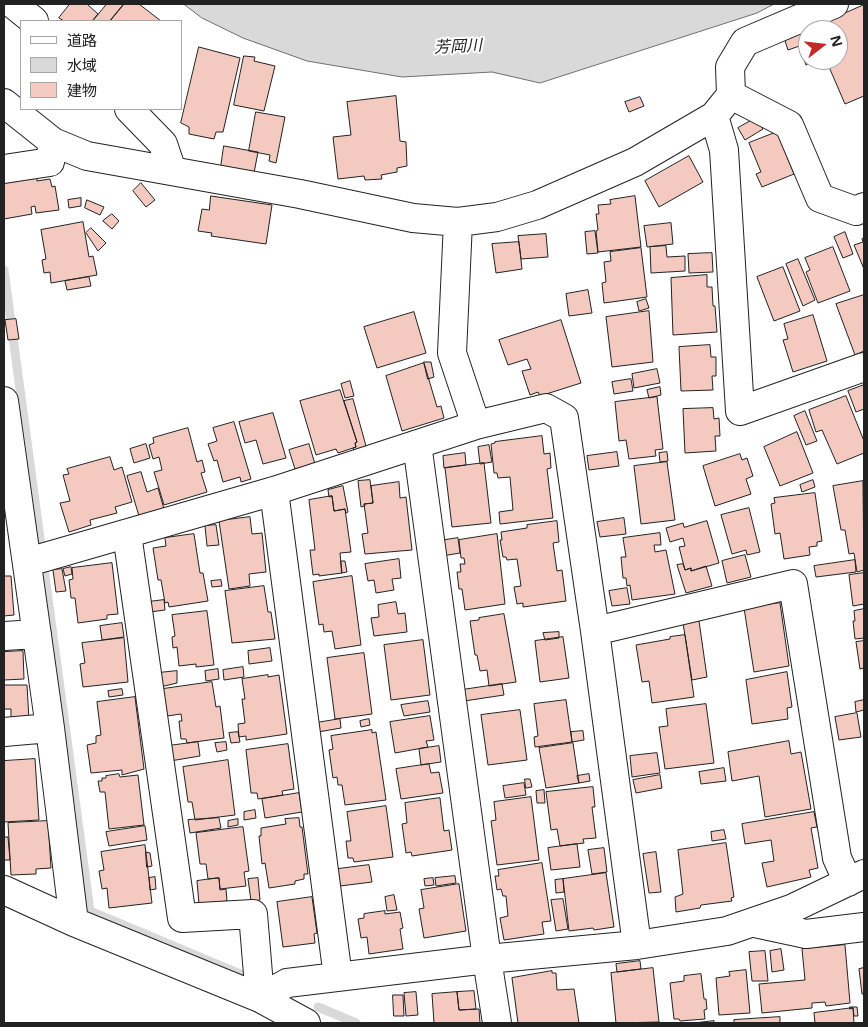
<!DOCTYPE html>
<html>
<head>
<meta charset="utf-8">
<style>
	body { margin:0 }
	#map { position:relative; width:868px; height:1027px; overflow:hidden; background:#fff; font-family:"Open Sans","Noto Sans JP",sans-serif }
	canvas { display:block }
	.frame { position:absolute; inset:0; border:5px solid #222; pointer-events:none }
	.legend { position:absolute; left:20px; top:20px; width:162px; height:90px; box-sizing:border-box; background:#fff; border:1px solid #a7a7a7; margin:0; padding:6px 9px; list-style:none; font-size:15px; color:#222 }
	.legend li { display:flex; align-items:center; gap:10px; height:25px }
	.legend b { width:25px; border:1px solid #a7a7a7 }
	.north { position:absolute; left:798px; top:20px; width:50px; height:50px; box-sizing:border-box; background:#fff; border:1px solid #a7a7a7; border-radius:50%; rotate:74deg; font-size:14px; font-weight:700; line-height:20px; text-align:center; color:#222 }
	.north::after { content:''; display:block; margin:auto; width:18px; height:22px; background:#c62828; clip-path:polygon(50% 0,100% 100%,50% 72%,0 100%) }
</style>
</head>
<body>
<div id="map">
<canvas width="868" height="1027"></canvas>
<div class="frame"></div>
<ul class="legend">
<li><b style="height:6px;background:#fff"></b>道路</li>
<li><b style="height:14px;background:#d9d9d9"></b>水域</li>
<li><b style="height:14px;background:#f3c9c0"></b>建物</li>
</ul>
<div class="north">N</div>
</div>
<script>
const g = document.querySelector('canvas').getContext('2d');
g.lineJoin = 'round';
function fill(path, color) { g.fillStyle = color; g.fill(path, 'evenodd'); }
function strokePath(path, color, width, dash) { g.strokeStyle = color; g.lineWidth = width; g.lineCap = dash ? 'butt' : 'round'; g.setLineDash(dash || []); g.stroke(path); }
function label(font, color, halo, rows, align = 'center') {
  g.font = font + ' "Open Sans","Noto Sans JP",sans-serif'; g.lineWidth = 4; g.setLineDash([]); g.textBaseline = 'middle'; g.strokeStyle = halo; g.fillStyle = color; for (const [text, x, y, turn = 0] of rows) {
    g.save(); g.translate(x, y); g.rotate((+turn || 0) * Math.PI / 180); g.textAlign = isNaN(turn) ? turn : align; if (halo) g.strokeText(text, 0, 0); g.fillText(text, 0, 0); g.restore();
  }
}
const water = new Path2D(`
	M 184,4 L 774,4 L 757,13 L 540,83 L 492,72 L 402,77 L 307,61 L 243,38 L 202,18 Z`);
const stream = new Path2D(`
	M 4,270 L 90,911 L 240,974
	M 318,1007 L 356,1023`);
const building = new Path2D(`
	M 70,4 L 89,4 L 88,5 L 98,14 L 92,21 L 64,21 L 59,18 Z
	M 107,4 L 124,4 L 110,21 L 93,21 Z
	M 124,4 L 139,4 L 161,21 L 110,21 Z
	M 864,5 L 864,96 L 845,104 L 826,60 L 838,60 L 838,30 L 815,30 L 814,27 Z
	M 808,31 L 808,43 L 788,50 L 785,41 Z
	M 808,44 L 808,60 L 820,60 L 806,65 L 799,47 Z
	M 199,47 L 240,58 L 223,132 L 216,132 L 214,139 L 189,134 L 189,127 L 181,123 Z
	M 244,56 L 255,57 L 254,61 L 275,66 L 264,111 L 234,105 Z
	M 396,96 L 400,141 L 406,142 L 407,166 L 397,168 L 397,172 L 381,175 L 382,179 L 365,180 L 364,176 L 338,179 L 333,137 L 351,135 L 347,102 Z
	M 640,97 L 644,106 L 629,112 L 625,102 Z
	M 256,112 L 285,117 L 276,163 L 269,161 L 270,155 L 249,151 Z
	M 756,118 L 763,129 L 745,140 L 738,128 Z
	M 777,132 L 794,174 L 762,187 L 756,174 L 761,172 L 749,143 Z
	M 224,146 L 258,152 L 254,173 L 221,167 Z
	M 689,156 L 703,182 L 659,207 L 645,181 Z
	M 37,175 L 37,181 L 50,179 L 52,187 L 55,186 L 59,210 L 36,213 L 35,206 L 31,207 L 32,214 L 4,219 L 4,180 Z
	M 141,183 L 155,200 L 146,207 L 133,191 Z
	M 211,196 L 272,205 L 266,244 L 211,236 L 212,233 L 198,231 L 202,209 L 209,210 Z
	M 635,196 L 641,247 L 598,252 L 596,231 L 598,230 L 596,214 L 599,214 L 598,205 L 611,204 L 610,200 Z
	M 81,198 L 81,206 L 69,208 L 68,200 Z
	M 87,200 L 104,207 L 100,215 L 85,208 Z
	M 112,214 L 119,221 L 112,229 L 103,221 Z
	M 83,222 L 89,257 L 93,256 L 97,275 L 51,283 L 50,272 L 44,273 L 42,260 L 46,259 L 41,230 Z
	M 671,223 L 673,244 L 647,247 L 644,226 Z
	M 91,228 L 106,243 L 98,251 L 86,233 Z
	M 595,231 L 598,253 L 587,254 L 585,232 Z
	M 845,232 L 853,254 L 843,258 L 834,237 Z
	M 546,234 L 548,257 L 521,259 L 518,236 Z
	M 864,238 L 864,269 L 854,245 L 863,242 L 862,239 Z
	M 519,242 L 522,269 L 496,273 L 492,244 Z
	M 666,246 L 667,257 L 685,256 L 685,271 L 651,273 L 650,247 Z
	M 833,247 L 850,291 L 818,303 L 806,272 L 810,270 L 805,258 Z
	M 641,248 L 647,297 L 604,303 L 602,283 L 606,282 L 604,262 L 611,261 L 610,252 Z
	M 712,253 L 713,272 L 689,273 L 688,254 Z
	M 798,259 L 815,300 L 803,306 L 786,264 Z
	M 783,267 L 800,311 L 774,321 L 757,277 Z
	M 707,275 L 707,287 L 712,287 L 713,306 L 715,306 L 717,332 L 673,335 L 671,278 Z
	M 89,277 L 91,286 L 67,290 L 65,281 Z
	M 588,290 L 592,313 L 569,316 L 566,294 Z
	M 864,295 L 864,351 L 855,355 L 836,304 Z
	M 646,299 L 649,308 L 639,311 L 637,302 Z
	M 649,311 L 653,362 L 612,367 L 606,317 Z
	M 414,312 L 426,353 L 377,368 L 364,327 Z
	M 813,315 L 827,361 L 793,372 L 783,340 L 788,339 L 784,324 Z
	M 16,319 L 19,339 L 8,340 L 5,320 Z
	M 561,320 L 581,383 L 540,396 L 538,392 L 530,395 L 522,371 L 531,369 L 527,359 L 508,365 L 499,340 Z
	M 710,345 L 711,357 L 716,357 L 716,376 L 712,376 L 713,390 L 681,391 L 679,347 Z
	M 424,362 L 431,362 L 434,377 L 428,379 Z
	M 424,363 L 437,407 L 441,406 L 444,418 L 402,431 L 386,376 Z
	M 657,369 L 660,383 L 634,388 L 632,374 Z
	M 631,379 L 633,391 L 614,394 L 612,382 Z
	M 350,381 L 354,396 L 345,398 L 341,384 Z
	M 864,385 L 864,409 L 856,412 L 848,391 Z
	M 660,387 L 661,395 L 649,398 L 647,390 Z
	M 340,390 L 357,442 L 355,443 L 356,447 L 338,453 L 336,449 L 316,455 L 300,401 Z
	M 846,396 L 864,441 L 864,453 L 837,464 L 822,430 L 816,432 L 809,410 Z
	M 657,397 L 663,449 L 655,450 L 656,456 L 629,459 L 626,440 L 619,441 L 615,402 Z
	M 353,399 L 366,446 L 354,451 L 353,448 L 356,447 L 355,443 L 357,442 L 344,401 Z
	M 713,408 L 714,419 L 719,418 L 720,436 L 715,436 L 716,451 L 685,453 L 683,409 Z
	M 805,411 L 817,441 L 806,445 L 794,416 Z
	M 273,413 L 286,458 L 263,464 L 256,440 L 245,443 L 239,422 Z
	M 234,422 L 251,479 L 241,482 L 240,477 L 223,482 L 217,460 L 214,461 L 208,444 L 217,441 L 213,428 Z
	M 188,428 L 197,462 L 202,460 L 205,472 L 201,473 L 207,492 L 164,505 L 154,472 L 162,470 L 159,457 L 153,459 L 149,445 L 154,443 L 153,438 Z
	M 797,432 L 813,473 L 780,486 L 764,447 Z
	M 542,436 L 544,454 L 550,453 L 551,468 L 547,469 L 553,518 L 500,524 L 499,512 L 513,510 L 510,477 L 498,478 L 497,473 L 494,473 L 491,444 L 495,443 L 495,442 Z
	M 146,444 L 150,458 L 134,463 L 130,449 Z
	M 309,444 L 315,464 L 295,469 L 289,450 Z
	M 489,445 L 492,462 L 480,464 L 478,447 Z
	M 617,452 L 619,466 L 589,470 L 587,456 Z
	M 667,452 L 668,461 L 660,462 L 659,453 Z
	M 465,453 L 466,465 L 444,468 L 443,456 Z
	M 740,454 L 742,460 L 747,458 L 753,476 L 746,479 L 751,494 L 715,506 L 703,466 Z
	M 110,457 L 114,470 L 122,467 L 132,502 L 115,507 L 117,513 L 90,520 L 91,525 L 69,532 L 60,503 L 70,501 L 63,475 L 69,474 L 67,469 Z
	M 667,462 L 675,520 L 641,524 L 634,466 Z
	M 484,463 L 491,523 L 452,527 L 445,468 Z
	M 141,472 L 147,492 L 158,488 L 164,509 L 139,516 L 127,476 Z
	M 370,480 L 373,503 L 364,504 L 365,506 L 361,507 L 358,481 Z
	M 813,480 L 815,487 L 802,492 L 800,485 Z
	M 863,481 L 864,570 L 857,572 L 854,553 L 849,554 L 845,530 L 841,530 L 833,486 Z
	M 399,482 L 400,498 L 406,497 L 412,550 L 365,554 L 362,534 L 368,533 L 364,504 L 373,503 L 371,486 Z
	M 343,486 L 348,512 L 346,513 L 345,509 L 334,511 L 332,496 L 329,497 L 328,490 Z
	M 815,493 L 822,541 L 817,542 L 817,546 L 809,547 L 810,555 L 784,559 L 780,533 L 775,534 L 771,504 L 775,503 L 774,498 Z
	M 332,496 L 334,511 L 345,509 L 351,552 L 340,553 L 342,573 L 319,576 L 319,574 L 313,575 L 310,550 L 315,550 L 309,500 Z
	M 749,508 L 760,552 L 747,555 L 746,550 L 732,554 L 721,515 Z
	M 250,517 L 252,534 L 262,533 L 266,572 L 249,574 L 250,586 L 229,589 L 219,521 Z
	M 624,518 L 626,534 L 600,537 L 597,522 Z
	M 557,521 L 559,542 L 553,543 L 557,571 L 562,570 L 566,601 L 523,607 L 523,603 L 517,604 L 514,587 L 521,586 L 517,559 L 507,560 L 506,557 L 503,557 L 500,540 L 502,540 L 501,532 L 527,528 L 527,525 Z
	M 707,521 L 719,563 L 691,571 L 691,568 L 685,570 L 679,547 L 685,546 L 683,538 L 670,542 L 666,528 L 683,523 L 684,527 Z
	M 216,525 L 219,545 L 207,546 L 205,526 Z
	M 660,533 L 661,545 L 654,545 L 655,552 L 666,550 L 675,594 L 632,600 L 630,585 L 627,586 L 626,578 L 623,578 L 621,557 L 626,557 L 623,538 Z
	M 194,534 L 200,573 L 203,573 L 208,601 L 169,607 L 168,602 L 165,603 L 161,580 L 158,580 L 153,548 L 166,546 L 165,538 Z
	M 497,534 L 505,604 L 465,610 L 462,589 L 459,589 L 457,572 L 461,572 L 460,564 L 465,564 L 464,558 L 461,558 L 459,540 Z
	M 458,538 L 460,553 L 442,556 L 439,541 Z
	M 745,555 L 751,577 L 727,583 L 722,561 Z
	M 399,559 L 401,578 L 392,579 L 394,590 L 376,593 L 374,580 L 368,581 L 365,564 Z
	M 855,560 L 856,572 L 816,577 L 814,566 Z
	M 341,561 L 345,561 L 347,572 L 342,573 Z
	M 112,563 L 118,614 L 107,615 L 107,619 L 78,623 L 75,598 L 71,598 L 69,580 L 73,579 L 72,568 Z
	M 683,564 L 685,570 L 691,568 L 691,571 L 706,566 L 712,586 L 686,593 L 677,565 Z
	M 71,567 L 72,574 L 65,576 L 63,569 Z
	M 62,569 L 66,591 L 56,592 L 53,570 Z
	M 864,573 L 864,604 L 853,606 L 849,575 Z
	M 4,576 L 11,576 L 14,615 L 4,616 Z
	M 352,576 L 361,645 L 335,649 L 332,631 L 324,632 L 323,624 L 319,625 L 313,582 Z
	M 221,580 L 222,586 L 212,587 L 211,581 Z
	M 264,586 L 268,612 L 271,612 L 275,639 L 232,643 L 225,591 Z
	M 627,588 L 630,604 L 612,606 L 609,591 Z
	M 164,600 L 165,610 L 150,612 L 148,602 Z
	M 396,602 L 398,614 L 405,613 L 407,632 L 374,636 L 371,618 L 379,617 L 378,605 Z
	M 780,603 L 789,666 L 754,672 L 744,608 Z
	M 864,609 L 864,638 L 855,639 L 853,621 L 855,621 L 854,611 Z
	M 207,611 L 214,665 L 196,667 L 196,664 L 179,666 L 177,647 L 173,648 L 172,637 L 175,636 L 172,615 Z
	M 504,614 L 516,682 L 489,686 L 487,670 L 480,671 L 477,655 L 475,655 L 470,621 L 479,620 L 479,618 Z
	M 699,621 L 707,677 L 692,680 L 683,623 Z
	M 122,623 L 124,637 L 102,640 L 100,626 Z
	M 559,632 L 559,638 L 545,640 L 543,633 Z
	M 685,635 L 694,697 L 652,703 L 649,681 L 642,682 L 636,645 L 670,639 L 670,637 Z
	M 563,637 L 569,678 L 540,682 L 535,641 Z
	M 124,638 L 128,682 L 83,687 L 80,664 L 85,663 L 82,643 Z
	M 423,640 L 430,695 L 391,700 L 384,645 Z
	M 864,641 L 864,668 L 860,669 L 856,642 Z
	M 270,648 L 272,661 L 249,664 L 248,651 Z
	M 23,651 L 24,679 L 4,680 L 4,652 Z
	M 364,653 L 372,714 L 335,719 L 327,658 Z
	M 243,667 L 244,677 L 224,680 L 223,670 Z
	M 218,669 L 219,679 L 206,681 L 205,671 Z
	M 177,671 L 177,683 L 160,687 L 158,673 Z
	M 787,672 L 792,707 L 787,708 L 788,719 L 752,724 L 746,680 Z
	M 268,675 L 268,677 L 279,675 L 287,734 L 246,740 L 246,736 L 239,737 L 238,724 L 245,723 L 242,699 L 245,699 L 242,679 Z
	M 212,682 L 216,707 L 220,706 L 224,738 L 187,743 L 186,739 L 181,739 L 179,721 L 182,721 L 181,714 L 167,716 L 163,689 Z
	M 502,684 L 504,695 L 464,701 L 462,690 Z
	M 4,685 L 27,685 L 29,720 L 11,721 L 11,709 L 4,709 Z
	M 122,689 L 123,695 L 109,697 L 108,691 Z
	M 135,697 L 144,769 L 122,775 L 122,770 L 91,773 L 87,745 L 96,743 L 96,736 L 101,735 L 97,702 Z
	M 566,700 L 572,742 L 535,747 L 534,737 L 538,736 L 534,704 Z
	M 864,700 L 864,710 L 856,712 L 855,702 Z
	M 428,701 L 430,712 L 404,716 L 401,705 Z
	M 706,704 L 714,763 L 665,769 L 659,727 L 668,726 L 666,709 Z
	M 520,710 L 527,760 L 488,765 L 481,715 Z
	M 857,713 L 861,737 L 839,740 L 835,717 Z
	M 430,716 L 434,740 L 426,741 L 428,747 L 395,753 L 390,722 Z
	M 340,719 L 341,728 L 318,732 L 316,723 Z
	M 369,719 L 370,725 L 361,727 L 360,721 Z
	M 372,730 L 372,733 L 376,732 L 386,800 L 345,805 L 342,785 L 338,785 L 337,777 L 333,778 L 329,750 L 333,749 L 331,736 Z
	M 583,731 L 584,740 L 572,742 L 571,732 Z
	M 238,732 L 240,742 L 231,743 L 229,733 Z
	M 789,741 L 791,754 L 801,752 L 811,809 L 765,817 L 759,776 L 732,781 L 728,752 Z
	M 198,742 L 200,756 L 170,761 L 168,746 Z
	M 226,742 L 227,750 L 217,752 L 215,743 Z
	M 573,743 L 579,783 L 546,788 L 539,748 Z
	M 288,744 L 294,789 L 282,791 L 283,795 L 258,799 L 257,793 L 251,793 L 246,750 Z
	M 439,746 L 441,762 L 421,765 L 419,749 Z
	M 657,753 L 660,773 L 632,777 L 630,756 Z
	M 35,759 L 39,820 L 4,822 L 4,761 Z
	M 228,760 L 235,815 L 195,820 L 192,802 L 188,802 L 183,767 Z
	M 429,764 L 431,773 L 439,772 L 443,793 L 401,799 L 396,769 Z
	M 724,768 L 726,781 L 701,784 L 699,772 Z
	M 119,774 L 120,777 L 138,775 L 144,825 L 109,829 L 105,792 L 100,792 L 98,781 L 102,781 L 102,778 L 106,778 L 106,776 Z
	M 589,774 L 590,781 L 579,783 L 577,776 Z
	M 660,775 L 662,788 L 636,793 L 633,780 Z
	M 525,779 L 530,779 L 532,787 L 526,788 Z
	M 524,783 L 526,795 L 505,798 L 503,786 Z
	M 593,787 L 595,807 L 592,807 L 596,838 L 583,839 L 584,843 L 560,846 L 557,829 L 551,830 L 546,792 Z
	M 544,790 L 545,803 L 537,803 L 536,791 Z
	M 299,793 L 302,812 L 265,818 L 262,799 Z
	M 531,797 L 539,860 L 497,865 L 491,821 L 496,820 L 494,802 Z
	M 440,798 L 444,831 L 449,830 L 452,850 L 412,856 L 411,852 L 406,853 L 402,824 L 407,823 L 405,803 Z
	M 386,806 L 393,857 L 354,862 L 353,858 L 348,858 L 346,841 L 351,841 L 347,812 Z
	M 255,810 L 256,818 L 244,820 L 244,812 Z
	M 814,812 L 817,827 L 811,828 L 818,868 L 809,870 L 811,877 L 767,887 L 762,863 L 774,861 L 771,840 L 745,844 L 742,824 Z
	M 219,818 L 221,828 L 190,833 L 188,820 Z
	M 299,818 L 300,827 L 302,827 L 308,874 L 304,874 L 304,879 L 295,881 L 295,884 L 269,888 L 265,863 L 262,864 L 259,836 L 261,836 L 261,828 L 286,824 L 285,819 Z
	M 238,819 L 238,825 L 228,827 L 228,821 Z
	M 48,821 L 51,868 L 36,869 L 36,874 L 11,875 L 8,823 Z
	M 145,826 L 147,840 L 109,846 L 106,832 Z
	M 243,827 L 249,871 L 244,872 L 246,886 L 220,889 L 219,878 L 208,879 L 206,864 L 200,864 L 196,833 Z
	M 724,830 L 726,839 L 712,841 L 711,832 Z
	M 4,837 L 8,837 L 10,860 L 4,860 Z
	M 726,843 L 734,897 L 731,898 L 732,901 L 701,905 L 700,908 L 676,912 L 675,897 L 683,894 L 678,850 Z
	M 577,844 L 580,867 L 551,870 L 548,848 Z
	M 145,845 L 152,903 L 109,908 L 107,888 L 102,889 L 99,871 L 104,870 L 101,852 Z
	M 604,848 L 607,872 L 592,874 L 588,850 Z
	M 146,852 L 150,853 L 152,866 L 147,867 Z
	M 656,852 L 661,892 L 649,893 L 643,854 Z
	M 542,863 L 551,921 L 542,922 L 544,934 L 504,940 L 500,918 L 508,916 L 506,896 L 503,896 L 501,889 L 497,890 L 495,876 L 499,876 L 498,870 Z
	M 369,865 L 372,882 L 340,886 L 338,869 Z
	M 606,873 L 614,927 L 594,930 L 593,928 L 569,931 L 563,879 Z
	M 455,876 L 456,883 L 436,886 L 435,878 Z
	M 155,877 L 156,889 L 150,890 L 149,878 Z
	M 219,878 L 220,890 L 226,889 L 227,901 L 199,904 L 197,881 Z
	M 258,878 L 260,900 L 251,901 L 248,879 Z
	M 433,878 L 434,885 L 425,886 L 424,879 Z
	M 563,879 L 564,892 L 556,893 L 555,880 Z
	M 459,884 L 466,931 L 424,938 L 419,909 L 424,908 L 421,890 Z
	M 394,895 L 397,910 L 387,911 L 385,897 Z
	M 312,897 L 317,933 L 314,934 L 315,943 L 283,947 L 277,902 Z
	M 563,899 L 568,929 L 556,931 L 551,900 Z
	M 385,911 L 385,914 L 400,912 L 403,928 L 400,929 L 403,949 L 369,954 L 367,937 L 361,938 L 358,919 L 364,918 L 364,914 Z
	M 845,945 L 850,1003 L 826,1006 L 825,1002 L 812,1003 L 812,1008 L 762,1013 L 759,984 L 805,980 L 802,949 Z
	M 781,949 L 784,970 L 772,972 L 770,951 Z
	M 765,951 L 768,981 L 752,981 L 749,952 Z
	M 640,961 L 641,969 L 617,972 L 616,964 Z
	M 653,968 L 659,1022 L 616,1023 L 611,973 Z
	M 864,968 L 864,994 L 862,994 L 859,969 Z
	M 746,970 L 750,1013 L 719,1015 L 716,978 L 730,976 L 729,972 Z
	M 552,971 L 552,973 L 556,973 L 557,990 L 574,989 L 579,1023 L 518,1023 L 512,978 Z
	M 701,974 L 704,999 L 706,999 L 707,1009 L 704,1010 L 705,1019 L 680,1021 L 679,1019 L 674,1019 L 670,983 L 684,981 L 684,976 Z
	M 474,991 L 476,1009 L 459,1010 L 457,992 Z
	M 416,992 L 418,1015 L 406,1016 L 404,993 Z
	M 457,992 L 459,1010 L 479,1009 L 480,1023 L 434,1023 L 432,994 Z
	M 393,995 L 403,995 L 404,1016 L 394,1016 Z
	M 850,1007 L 857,1007 L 858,1016 L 854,1016 L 853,1008 L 850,1009 Z
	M 853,1008 L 854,1023 L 815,1023 L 814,1013 Z
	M 780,1017 L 780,1023 L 734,1023 L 734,1020 Z
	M 714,1021 L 714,1023 L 694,1023 Z`);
const minor = new Path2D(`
	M 13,4 L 34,21
	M 731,95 L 789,125 L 820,198 L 856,211 L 864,207
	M 4,103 L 53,142 L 87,156 L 300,194 L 413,218 L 458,222 L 497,217 L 537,205 L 635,162 L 714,116 L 731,95 L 730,67 L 745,42 L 834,4
	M 129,109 L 163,144 L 172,171
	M 714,116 L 724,150 L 740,411 L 864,367
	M 4,169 L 50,162 L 53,142
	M 458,222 L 452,353 L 476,425
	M 4,401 L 50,728 L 74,922
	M 417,444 L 487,959 L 497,1023
	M 274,491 L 338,977
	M 127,534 L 182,918 L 253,914 L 260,998 L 287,983 L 487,959 L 637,945 L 727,931 L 791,909 L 864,874
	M 28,562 L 274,491 L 476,425 L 546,408 L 564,418 L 595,631 L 637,945
	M 595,631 L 793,584 L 837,858 L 848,882
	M 4,636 L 37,634
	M 4,732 L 50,728
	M 4,890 L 74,922 L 260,998 L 306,1023
	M 755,923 L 806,934 L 864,927`);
const waterNames = [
	["芳岡川",458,47,-3]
];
fill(water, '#d9d9d9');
strokePath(water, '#6f6f6f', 1);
strokePath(stream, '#d9d9d9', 9);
fill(building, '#f3c9c0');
strokePath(building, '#222', 1);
strokePath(minor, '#222', 30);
strokePath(minor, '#fff', 28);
label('italic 16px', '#222', '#fff', waterNames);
</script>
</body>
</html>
